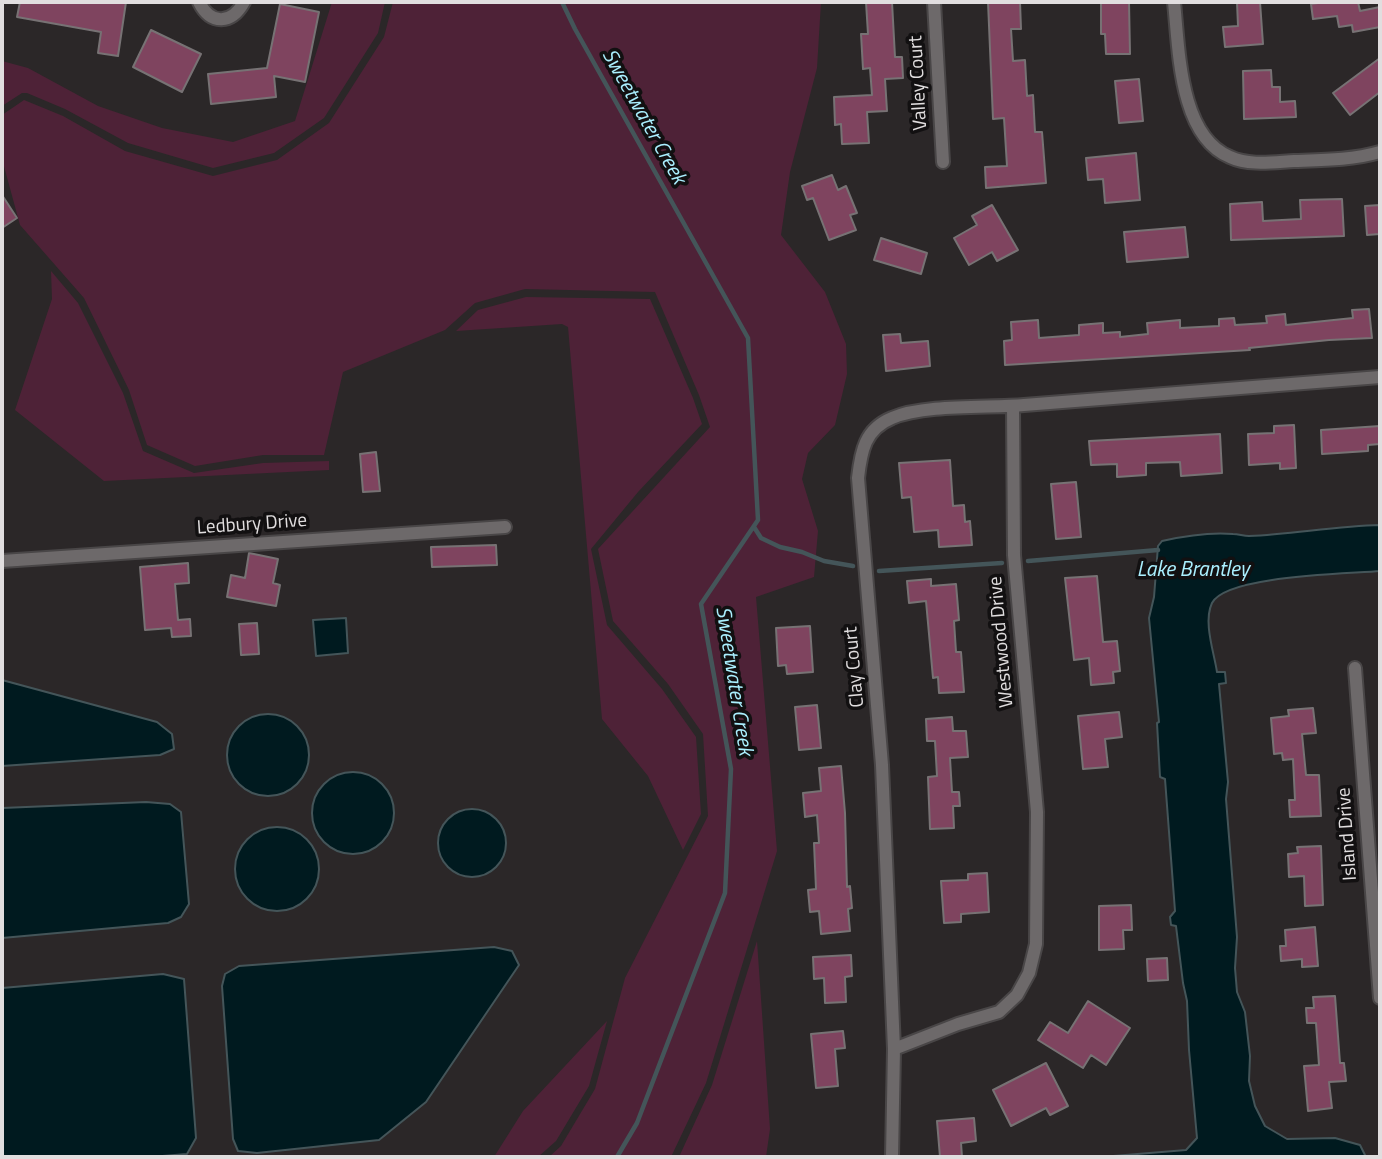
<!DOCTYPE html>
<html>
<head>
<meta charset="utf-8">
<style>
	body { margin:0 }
	#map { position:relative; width:1382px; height:1159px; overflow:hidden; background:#2b2728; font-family:"Titillium Web",sans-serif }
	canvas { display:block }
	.frame { position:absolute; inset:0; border:4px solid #e1dedf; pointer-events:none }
</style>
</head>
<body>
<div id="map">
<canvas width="1382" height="1159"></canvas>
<div class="frame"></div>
</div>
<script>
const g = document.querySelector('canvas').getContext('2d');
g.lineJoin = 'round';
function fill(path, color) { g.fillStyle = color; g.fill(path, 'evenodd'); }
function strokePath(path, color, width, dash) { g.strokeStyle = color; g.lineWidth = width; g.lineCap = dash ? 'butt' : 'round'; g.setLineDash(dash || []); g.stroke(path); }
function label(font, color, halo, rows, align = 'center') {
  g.font = font + ' "Titillium Web",sans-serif'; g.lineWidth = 7; g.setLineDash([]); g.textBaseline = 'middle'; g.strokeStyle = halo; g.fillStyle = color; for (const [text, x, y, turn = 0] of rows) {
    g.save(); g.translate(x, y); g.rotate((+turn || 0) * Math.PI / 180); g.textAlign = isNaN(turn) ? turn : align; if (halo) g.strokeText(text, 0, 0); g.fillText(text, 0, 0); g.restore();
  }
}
const green = new Path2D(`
	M 332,2 L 385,2 L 378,33 L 324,118 L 274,153 L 213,168 L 128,143 L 65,109 L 27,93 L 22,93 L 2,106 L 2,61 L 28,68 L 98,106 L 162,128 L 233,142 L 295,121 Z
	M 393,2 L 821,2 L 817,68 L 790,172 L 781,235 L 825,292 L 846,344 L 847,374 L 835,425 L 808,453 L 802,479 L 818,531 L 814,577 L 756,597 L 777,851 L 706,1083 L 671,1157 L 549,1157 L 561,1146 L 595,1089 L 625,978 L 708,816 L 703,734 L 668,684 L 613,621 L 598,549 L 710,427 L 699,395 L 655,292 L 525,289 L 475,303 L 445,330 L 343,372 L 324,455 L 263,455 L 195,466 L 147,445 L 129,390 L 84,298 L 20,225 L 2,159 L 2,115 L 24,100 L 63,116 L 125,151 L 213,176 L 277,160 L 329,123 L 384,37 Z
	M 51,271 L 78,303 L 123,393 L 143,451 L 194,473 L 263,463 L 329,461 L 329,470 L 104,481 L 15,410 L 52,299 Z
	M 526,297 L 650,299 L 693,398 L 702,424 L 638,492 L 591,549 L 607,625 L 662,689 L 696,737 L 701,814 L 683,850 L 648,776 L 602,719 L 568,327 L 562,324 L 456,331 L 478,310 Z
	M 757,941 L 770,1129 L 766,1157 L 679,1157 L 712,1085 Z
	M 607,1021 L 589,1086 L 556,1141 L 538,1157 L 494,1157 L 523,1111 Z`);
const water = new Path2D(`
	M 1380,525 L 1380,571 C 1349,574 1226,575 1212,603 C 1203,622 1214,652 1217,672 L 1225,672 L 1226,683 L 1219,684 L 1228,782 L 1226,799 L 1237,937 L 1235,968 L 1237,992 L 1245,1012 L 1250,1056 L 1249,1081 L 1255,1106 L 1265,1126 L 1287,1139 L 1335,1138 L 1360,1145 L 1366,1157 L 1101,1157 L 1186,1150 L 1197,1138 L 1189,1050 L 1187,1001 L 1183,983 L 1176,926 L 1171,925 L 1170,917 L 1175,911 L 1165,779 L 1160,777 L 1157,723 L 1159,722 L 1149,618 L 1154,597 L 1158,546 L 1162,541 C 1184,536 1210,532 1233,534 C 1239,534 1243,536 1249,536 C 1293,534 1336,526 1380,525 Z
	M 346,618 L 348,653 L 316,656 L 313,620 Z
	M 2,680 L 157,722 L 172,734 L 174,749 L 160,755 L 2,766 Z
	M227 755a41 41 0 1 1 82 0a41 41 0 1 1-82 0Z
	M312 813a41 41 0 1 1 82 0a41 41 0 1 1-82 0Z
	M 146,802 L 170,804 L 181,812 L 189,904 L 181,917 L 168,923 L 2,938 L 2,808 Z
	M438 843a34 34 0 1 1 68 0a34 34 0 1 1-68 0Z
	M235 869a42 42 0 1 1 84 0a42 42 0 1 1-84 0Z
	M 494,947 L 512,951 L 519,965 L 426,1102 L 379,1140 L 257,1153 L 238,1151 L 233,1139 L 222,986 L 225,974 L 239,966 Z
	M 163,974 L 184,979 L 196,1138 L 187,1154 L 150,1157 L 2,1157 L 2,988 Z`);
const stream = new Path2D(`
	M 562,2 L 575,29 L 748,338 L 758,520 L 701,604 L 731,769 L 725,893 L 637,1123 L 617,1157
	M 754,527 L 761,538 L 780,547 L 802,552 L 824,561 L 853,566
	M 1028,561 L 1158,550
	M 879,571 L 1002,563`);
const building = new Path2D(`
	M 20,2 L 126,2 L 118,56 L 98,53 L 101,32 L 17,17 Z
	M 866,2 L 892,2 L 895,57 L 902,57 L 903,78 L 885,79 L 887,111 L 867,112 L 869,143 L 842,144 L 841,124 L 835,125 L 834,97 L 872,95 L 870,68 L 863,69 L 861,34 L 868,34 Z
	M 988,2 L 1020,2 L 1021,29 L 1011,29 L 1013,61 L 1025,60 L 1027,96 L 1033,95 L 1035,132 L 1042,132 L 1046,183 L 986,188 L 985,167 L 1007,166 L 1004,118 L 993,119 Z
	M 1101,2 L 1129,2 L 1130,54 L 1106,54 L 1105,34 L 1101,34 Z
	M 1237,2 L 1260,2 L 1263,44 L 1225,47 L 1223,27 L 1238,26 Z
	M 1325,2 L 1358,2 L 1360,11 L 1380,7 L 1380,27 L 1353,32 L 1352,25 L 1339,27 L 1337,16 L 1313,19 L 1311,4 Z
	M 280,4 L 319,12 L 305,82 L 274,76 L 276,97 L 211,104 L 208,74 L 267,68 Z
	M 151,30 L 201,54 L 182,92 L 133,67 Z
	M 1380,58 L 1380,92 L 1350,115 L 1333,93 Z
	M 1271,70 L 1272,87 L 1280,87 L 1280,102 L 1295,101 L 1296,117 L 1244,119 L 1243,71 Z
	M 1139,79 L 1143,121 L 1119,123 L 1115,81 Z
	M 1136,153 L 1140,200 L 1105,203 L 1103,179 L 1088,180 L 1086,158 Z
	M 832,175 L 838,190 L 846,186 L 857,213 L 850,215 L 856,230 L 829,240 L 813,198 L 807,200 L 802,186 Z
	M 2,195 L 17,218 L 2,228 Z
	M 1342,199 L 1344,236 L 1231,240 L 1230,204 L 1262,202 L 1263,221 L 1301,219 L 1300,200 Z
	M 992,205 L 1018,250 L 997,261 L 992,252 L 969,265 L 954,238 L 977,225 L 972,216 Z
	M 1380,205 L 1380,234 L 1367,235 L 1365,206 Z
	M 1185,227 L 1188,257 L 1127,262 L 1124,232 Z
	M 881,238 L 927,253 L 921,274 L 874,260 Z
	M 1369,309 L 1372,338 L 1329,340 L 1249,348 L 1250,350 L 1005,365 L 1004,341 L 1012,340 L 1011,322 L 1038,320 L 1039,338 L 1079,335 L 1079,325 L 1103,323 L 1103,333 L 1120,332 L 1120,337 L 1148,334 L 1147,323 L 1180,320 L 1180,328 L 1219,326 L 1219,319 L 1234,318 L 1235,325 L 1267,323 L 1266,316 L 1285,314 L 1286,325 L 1353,318 L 1352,310 Z
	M 900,334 L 901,343 L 928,341 L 930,366 L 886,371 L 883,335 Z
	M 1294,425 L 1296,468 L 1280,469 L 1280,463 L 1249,465 L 1248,434 L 1274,433 L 1274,426 Z
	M 1380,426 L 1380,444 L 1368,445 L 1368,451 L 1322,454 L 1321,430 Z
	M 1220,434 L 1222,473 L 1181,476 L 1180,462 L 1146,463 L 1146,475 L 1117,477 L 1117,464 L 1091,465 L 1089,441 Z
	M 376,452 L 380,491 L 363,492 L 360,454 Z
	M 950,460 L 953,506 L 964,505 L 965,522 L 970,521 L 972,545 L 939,547 L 938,530 L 914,532 L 911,497 L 902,498 L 899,463 Z
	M 1076,482 L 1081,537 L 1056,539 L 1051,484 Z
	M 496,545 L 497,565 L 432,567 L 431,547 Z
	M 249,553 L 278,559 L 273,583 L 280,585 L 276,606 L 227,597 L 231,575 L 245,578 Z
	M 188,563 L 189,583 L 175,584 L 178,620 L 190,619 L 191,636 L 172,637 L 171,628 L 145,630 L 140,567 Z
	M 1097,576 L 1103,642 L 1117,641 L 1120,671 L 1113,672 L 1114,683 L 1091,685 L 1089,658 L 1074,660 L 1065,578 Z
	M 931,579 L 931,586 L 956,584 L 959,620 L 954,621 L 956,652 L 961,652 L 964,692 L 939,693 L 938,677 L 933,678 L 926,601 L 909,603 L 907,581 Z
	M 257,623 L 259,654 L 241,655 L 239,624 Z
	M 810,626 L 813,672 L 787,674 L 786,665 L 778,666 L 776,628 Z
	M 817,705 L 821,748 L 799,750 L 795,707 Z
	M 1313,708 L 1316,733 L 1302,734 L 1306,775 L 1319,775 L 1321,816 L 1290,817 L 1289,800 L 1295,800 L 1293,759 L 1283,760 L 1282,753 L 1274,754 L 1271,718 L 1289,716 L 1288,710 Z
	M 1119,712 L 1122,737 L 1105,739 L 1108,767 L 1083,769 L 1078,716 Z
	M 952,717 L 953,731 L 966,731 L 968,757 L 950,758 L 952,792 L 959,792 L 960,806 L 953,806 L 954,828 L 930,829 L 928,777 L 937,776 L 935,741 L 927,741 L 926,719 Z
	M 841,766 L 845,813 L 847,887 L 850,886 L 852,908 L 848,909 L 850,931 L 821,934 L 819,911 L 810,912 L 808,890 L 816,889 L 814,843 L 819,843 L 817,815 L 805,817 L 803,793 L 821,791 L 819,768 Z
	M 1321,846 L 1323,905 L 1305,906 L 1304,876 L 1289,877 L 1288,854 L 1298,853 L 1297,847 Z
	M 987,873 L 989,912 L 961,914 L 961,922 L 944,923 L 941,881 L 968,880 L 968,874 Z
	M 1131,905 L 1132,930 L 1123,930 L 1124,949 L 1099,950 L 1099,906 Z
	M 1315,927 L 1318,966 L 1302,967 L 1302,959 L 1281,961 L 1280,946 L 1286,946 L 1285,930 Z
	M 851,955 L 852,976 L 845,977 L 846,1002 L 825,1003 L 824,978 L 814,979 L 813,957 Z
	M 1167,958 L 1168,980 L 1148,981 L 1147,959 Z
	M 1335,996 L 1340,1063 L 1344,1063 L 1346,1081 L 1329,1082 L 1332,1108 L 1308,1111 L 1304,1066 L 1319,1065 L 1316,1023 L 1307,1023 L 1306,1008 L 1314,1008 L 1313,997 Z
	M 1088,1001 L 1130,1028 L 1106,1065 L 1091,1055 L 1083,1068 L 1038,1040 L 1050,1022 L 1068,1033 Z
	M 843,1031 L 845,1048 L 835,1049 L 838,1086 L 816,1088 L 811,1034 Z
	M 1046,1063 L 1068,1106 L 1050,1115 L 1046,1108 L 1011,1126 L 993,1090 Z
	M 974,1118 L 976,1141 L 961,1143 L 962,1157 L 940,1157 L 937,1121 Z`);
const street = new Path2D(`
	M 199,2 C 211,26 232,24 244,2
	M 934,2 L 943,162
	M 1174,2 C 1179,49 1179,136 1230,157 C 1249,166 1274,162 1294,161 C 1323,160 1352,160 1380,152
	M 2,561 L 505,527
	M 1355,668 L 1380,998
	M 894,1049 L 958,1024 L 999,1012 L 1017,995 L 1029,973 L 1036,944 L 1037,812 L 1014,555 L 1013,406
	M 892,1157 L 894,1049 L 882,765 L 858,478 C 861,451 865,429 892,418 C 924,404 988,408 1024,405 C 1143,395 1262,386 1380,377`);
const streetNames = [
	["Valley Court",919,83,-93],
	["Ledbury Drive",252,525,-4],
	["Westwood Drive",1002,642,-95],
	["Clay Court",855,667,-95],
	["Island Drive",1348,834,-94]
];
const waterNames = [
	["Sweetwater Creek",643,117,61],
	["Lake Brantley",1193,571],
	["Sweetwater Creek",733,681,81]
];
fill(green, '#4e2237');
fill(water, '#001a1f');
strokePath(water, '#445559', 2);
strokePath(stream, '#445559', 4.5);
fill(building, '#7f445f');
strokePath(building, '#777274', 2);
strokePath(street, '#494647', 16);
strokePath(street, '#6d696a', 12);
label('19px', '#e1dedf', '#121011', streetNames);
label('italic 21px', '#abf0ff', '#121011', waterNames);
</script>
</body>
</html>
